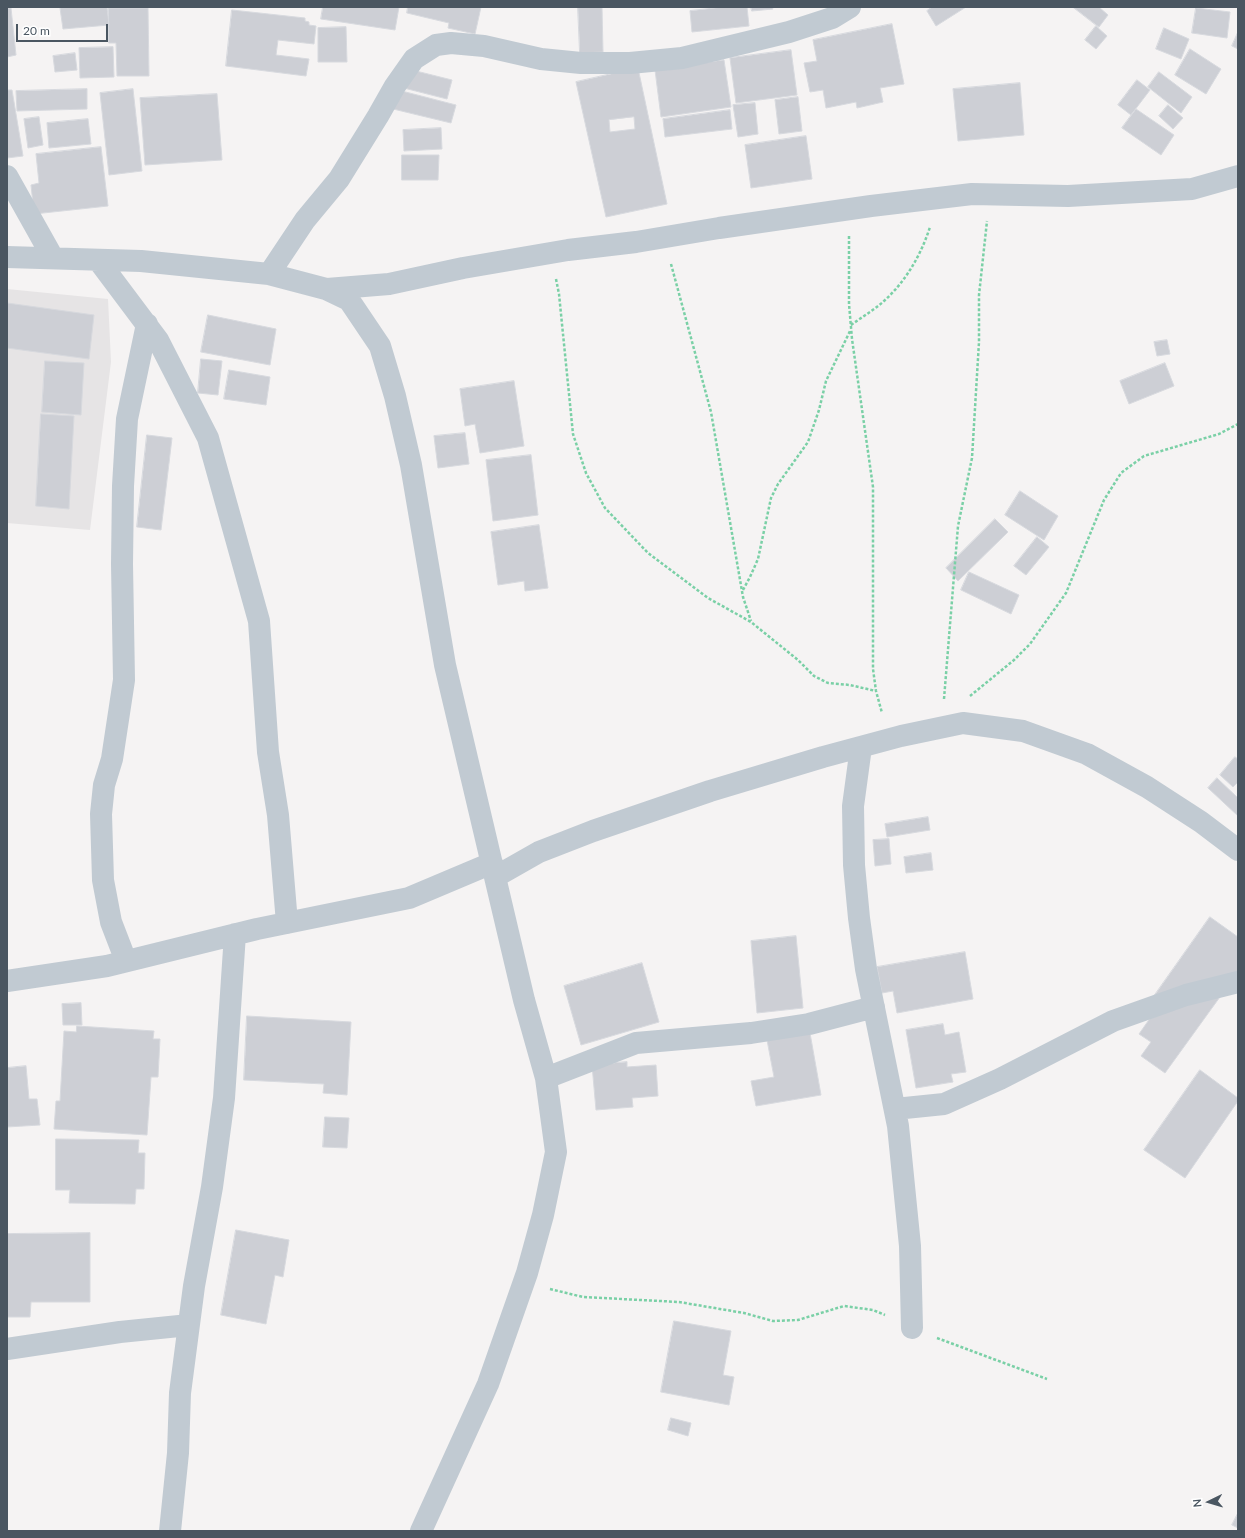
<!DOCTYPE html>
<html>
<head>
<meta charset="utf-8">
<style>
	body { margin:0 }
	#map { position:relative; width:1245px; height:1538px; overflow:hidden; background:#f5f3f3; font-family:Lato,sans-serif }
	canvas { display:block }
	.frame { position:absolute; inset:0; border:8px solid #4a5661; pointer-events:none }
	.north { position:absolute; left:1189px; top:1482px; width:40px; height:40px; -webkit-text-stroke:3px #fff; paint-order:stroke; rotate:265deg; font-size:11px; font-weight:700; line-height:16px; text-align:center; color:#4a5661 }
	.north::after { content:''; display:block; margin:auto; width:14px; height:18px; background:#4a5661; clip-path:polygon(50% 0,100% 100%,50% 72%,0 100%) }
	.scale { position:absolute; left:16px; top:24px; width:92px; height:18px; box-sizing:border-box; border:2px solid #4a5661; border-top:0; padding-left:5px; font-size:12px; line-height:14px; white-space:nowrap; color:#4a5661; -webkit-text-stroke:3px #fff; paint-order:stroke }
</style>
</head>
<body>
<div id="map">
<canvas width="1245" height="1538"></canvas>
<div class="frame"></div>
<div class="north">N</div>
<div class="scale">20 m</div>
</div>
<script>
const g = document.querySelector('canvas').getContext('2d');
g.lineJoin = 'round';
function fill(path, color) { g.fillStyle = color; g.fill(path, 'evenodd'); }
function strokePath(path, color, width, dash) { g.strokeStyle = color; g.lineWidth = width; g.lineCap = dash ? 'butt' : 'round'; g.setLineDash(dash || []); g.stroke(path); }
const education = new Path2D(`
	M 7,289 L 108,299 L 111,362 L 90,530 L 7,523 Z`);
const building = new Path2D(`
	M 107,7 L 109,25 L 63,29 L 60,8 Z
	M 323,7 L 399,7 L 395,30 L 321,19 Z
	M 408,7 L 481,7 L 475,34 L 448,28 L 449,23 L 407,13 Z
	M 578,7 L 602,7 L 603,52 L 580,53 Z
	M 724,7 L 747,7 L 749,26 L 692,32 L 690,11 Z
	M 751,7 L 772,7 L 773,9 L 752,11 Z
	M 932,7 L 966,7 L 936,26 L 927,11 Z
	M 1073,7 L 1099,7 L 1108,15 L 1099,27 Z
	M 7,8 L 11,8 L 16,55 L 7,57 Z
	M 109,8 L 148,8 L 149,76 L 117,76 L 116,43 L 109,43 Z
	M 1196,8 L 1230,12 L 1227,38 L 1192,33 Z
	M 232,10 L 305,18 L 305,21 L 309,22 L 309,25 L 316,26 L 314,44 L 278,40 L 276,55 L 309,59 L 306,76 L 226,66 Z
	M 892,24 L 904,84 L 880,88 L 883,102 L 857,108 L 856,102 L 826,108 L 823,90 L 810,92 L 804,63 L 817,61 L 813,40 Z
	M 1096,26 L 1107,36 L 1096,49 L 1085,40 Z
	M 346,27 L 347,62 L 318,62 L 318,28 Z
	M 1164,28 L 1189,39 L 1181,59 L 1156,49 Z
	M 1238,32 L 1238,49 L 1232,46 Z
	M 113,47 L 114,77 L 80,78 L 79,48 Z
	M 1190,49 L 1221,69 L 1206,94 L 1175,75 Z
	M 791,50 L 797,95 L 736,103 L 730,58 Z
	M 75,53 L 77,70 L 55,72 L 53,56 Z
	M 724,60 L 731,107 L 661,117 L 655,70 Z
	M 400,67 L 452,80 L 447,99 L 396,86 Z
	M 638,68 L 667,204 L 606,217 L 576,82 ZM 634,117 L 635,129 L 610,132 L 609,120 Z
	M 1159,72 L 1192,97 L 1181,113 L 1148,87 Z
	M 1137,80 L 1150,90 L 1131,115 L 1118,105 Z
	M 1020,83 L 1024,135 L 958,141 L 953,89 Z
	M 87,89 L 87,109 L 17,111 L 16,91 Z
	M 133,89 L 142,171 L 109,175 L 100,93 Z
	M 394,89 L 456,105 L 451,123 L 389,108 Z
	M 7,90 L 12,90 L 23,156 L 7,158 Z
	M 217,94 L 222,160 L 145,165 L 140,98 Z
	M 798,97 L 802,131 L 779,134 L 775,100 Z
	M 755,103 L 758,134 L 738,137 L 733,105 Z
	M 1168,105 L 1183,118 L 1173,129 L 1159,116 Z
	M 1136,109 L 1174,135 L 1161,155 L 1122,128 Z
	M 730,110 L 732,129 L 665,137 L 663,119 Z
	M 39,117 L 43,145 L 28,148 L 24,119 Z
	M 88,119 L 91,144 L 49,148 L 47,123 Z
	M 441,128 L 442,149 L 404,151 L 403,130 Z
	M 806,136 L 812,179 L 751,188 L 745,145 Z
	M 101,147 L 108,206 L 34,214 L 31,185 L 39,183 L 36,154 Z
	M 402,155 L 439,155 L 438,180 L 402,180 Z
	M 7,303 L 94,315 L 89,359 L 7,348 Z
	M 208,315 L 276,329 L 270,365 L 201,352 Z
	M 1167,340 L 1170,354 L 1157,356 L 1154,342 Z
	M 201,359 L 222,361 L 218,395 L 198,393 Z
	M 45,361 L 84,363 L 81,415 L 42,412 Z
	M 1165,363 L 1174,386 L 1129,404 L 1120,381 Z
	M 229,370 L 270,377 L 266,405 L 224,399 Z
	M 514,381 L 524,446 L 480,453 L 475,424 L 465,426 L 460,389 Z
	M 41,414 L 74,416 L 69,509 L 36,506 Z
	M 465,433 L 469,464 L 438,468 L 434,436 Z
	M 147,435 L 172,438 L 161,530 L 137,527 Z
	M 531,455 L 538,515 L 493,521 L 486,460 Z
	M 1020,491 L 1058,516 L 1044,540 L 1005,515 Z
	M 995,519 L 1008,532 L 958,581 L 946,568 Z
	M 539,525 L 548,588 L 525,591 L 524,581 L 498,585 L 491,532 Z
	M 1037,537 L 1049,547 L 1026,575 L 1014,566 Z
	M 969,572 L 1019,595 L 1011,614 L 961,590 Z
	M 1235,757 L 1238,759 L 1238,782 L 1233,787 L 1220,775 Z
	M 1217,778 L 1238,798 L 1238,816 L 1208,788 Z
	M 928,817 L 930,830 L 887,837 L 885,824 Z
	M 889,839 L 891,864 L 875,866 L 873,840 Z
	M 931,853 L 933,870 L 906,873 L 904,857 Z
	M 1210,917 L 1238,937 L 1238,972 L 1165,1073 L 1141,1056 L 1151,1042 L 1139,1034 L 1153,1014 L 1145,1009 Z
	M 796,936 L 803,1008 L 757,1013 L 751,941 Z
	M 965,952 L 973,999 L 897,1013 L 893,991 L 882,993 L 877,967 Z
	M 642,963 L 659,1022 L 581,1045 L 564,986 Z
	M 81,1003 L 82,1025 L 63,1025 L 62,1004 Z
	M 247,1016 L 351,1022 L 347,1095 L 323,1093 L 324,1084 L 244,1080 Z
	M 943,1024 L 945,1035 L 959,1032 L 966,1072 L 951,1074 L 953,1082 L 916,1088 L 906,1030 Z
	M 77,1026 L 154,1031 L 153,1039 L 160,1039 L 158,1077 L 151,1077 L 147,1135 L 54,1129 L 56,1101 L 60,1101 L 64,1031 L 76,1032 Z
	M 810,1033 L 821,1095 L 756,1106 L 751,1081 L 774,1077 L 767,1040 Z
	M 627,1062 L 627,1067 L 656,1065 L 658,1096 L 632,1098 L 633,1107 L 596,1110 L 592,1065 Z
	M 26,1066 L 29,1099 L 37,1099 L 40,1125 L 7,1127 L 7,1068 Z
	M 1200,1070 L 1238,1098 L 1238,1101 L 1185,1178 L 1144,1150 Z
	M 325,1117 L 349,1118 L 347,1148 L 323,1147 Z
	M 56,1139 L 139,1140 L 138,1153 L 145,1153 L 144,1189 L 136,1189 L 135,1204 L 69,1203 L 70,1190 L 56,1190 Z
	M 236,1230 L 289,1240 L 283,1277 L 275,1275 L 266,1324 L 221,1315 Z
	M 90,1233 L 90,1302 L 31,1302 L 30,1317 L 7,1317 L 7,1234 Z
	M 674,1321 L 731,1331 L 723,1375 L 734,1377 L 729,1405 L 661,1392 Z
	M 671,1418 L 691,1423 L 688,1436 L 668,1430 Z
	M 1238,1513 L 1238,1528 L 1232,1525 Z`);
const path = new Path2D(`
	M 849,236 L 849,304 L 852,339 L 873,487 L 873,669 L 876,691 L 882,713
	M 671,264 L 711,412 L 743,597 L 751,621
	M 556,279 L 559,294 L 573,434 L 586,473 L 605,508 L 648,553 L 708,598 L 751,622 L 798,660 L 814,676 L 828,683 L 850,685 L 876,691
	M 851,325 C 862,317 874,310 884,301 C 906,281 921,255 930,227
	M 743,590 L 750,577 L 758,559 L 771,498 L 778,484 L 808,442 L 819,410 L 826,381 L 850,331
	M 970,696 L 1014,660 L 1030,644 L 1066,593 L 1104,500 L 1121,473 L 1144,456 L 1219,434 L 1238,424
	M 944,699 L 958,526 L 972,458 L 979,342 L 979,295 L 987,221
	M 550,1289 L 583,1297 L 679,1302 L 744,1313 L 773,1321 L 798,1320 L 844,1306 L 873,1310 L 885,1315
	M 937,1338 L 1047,1379`);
const minor = new Path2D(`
	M 7,176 L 53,258
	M 7,257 L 141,261 L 269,274 L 326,289 L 349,300 L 380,346 L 395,396 L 411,465 L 445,665 L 524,1000 L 546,1078 L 556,1152 L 543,1215 L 527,1273 L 488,1384 L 421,1531
	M 98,260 L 158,340 L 208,438 L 259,621 L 268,752 L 278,815 L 287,923
	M 269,274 L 305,220 L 339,179 L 378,116 L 395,86 L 414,59 L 436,45 L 451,43 L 484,46 L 541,59 L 581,63 L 630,63 L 682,58 L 789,32 L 832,18 L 850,7
	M 327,289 L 389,284 L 463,268 L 568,250 L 636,242 L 719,228 L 871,206 L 972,194 L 1068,196 L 1192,189 L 1238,176
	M 861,747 L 853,806 L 854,865 L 859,918 L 866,969 L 898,1126 L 910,1246 L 912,1328
	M 495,877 L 539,852 L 593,831 L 710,791 L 823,757 L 901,736 L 963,723 L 1023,731 L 1087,754 L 1147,787 L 1201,822 L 1238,850
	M 126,961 L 111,922 L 103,880 L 101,814 L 104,785 L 112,759 L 124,680 L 122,564 L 123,486 L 127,419 L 147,324
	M 7,981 L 107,966 L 257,929 L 409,898 L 492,863
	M 546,1078 L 636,1043 L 751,1033 L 809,1024 L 874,1007
	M 895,1109 L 944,1104 L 1000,1079 L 1113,1021 L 1186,995 L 1238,982
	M 7,1349 L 120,1332 L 189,1325
	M 170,1531 L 178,1453 L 180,1393 L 194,1286 L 212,1187 L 224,1098 L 235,934`);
fill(education, '#e6e4e5');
fill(building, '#cdcfd5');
strokePath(building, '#d7d9de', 1);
strokePath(path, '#7ad0a6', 2.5, [3, 2]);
strokePath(minor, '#c1cad2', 22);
</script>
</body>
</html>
